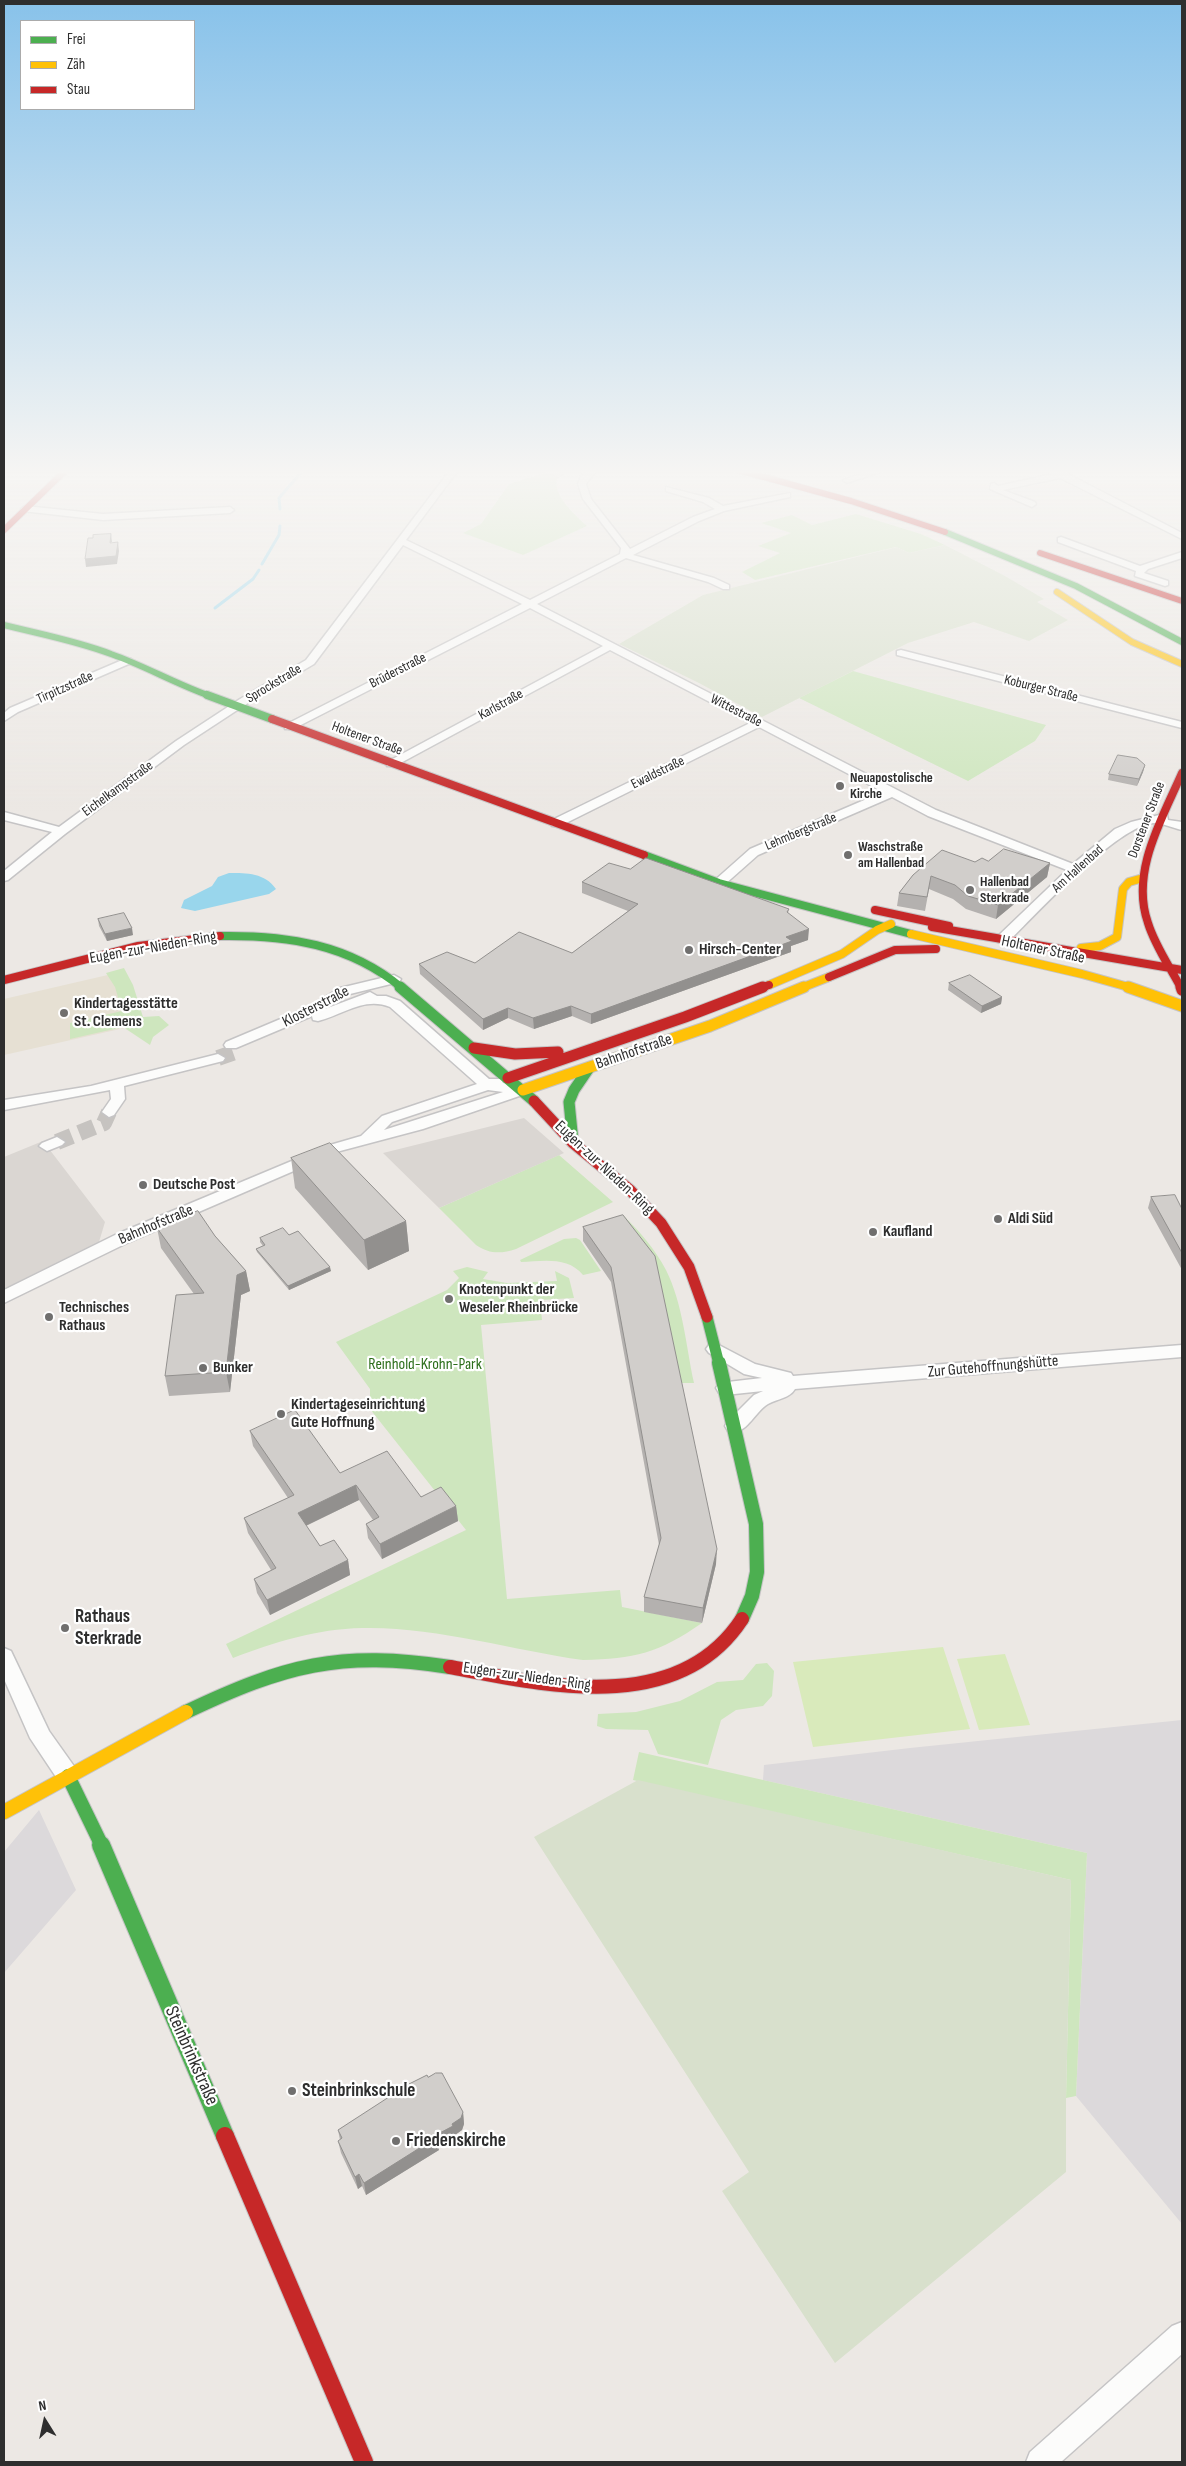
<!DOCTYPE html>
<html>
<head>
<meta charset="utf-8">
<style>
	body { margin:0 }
	#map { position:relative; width:1186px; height:2466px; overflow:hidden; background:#ece8e4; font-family:"Sofia Sans Condensed",sans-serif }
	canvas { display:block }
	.frame { position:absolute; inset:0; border:5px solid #2e2e2e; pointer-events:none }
	.legend { position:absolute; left:20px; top:20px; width:175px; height:90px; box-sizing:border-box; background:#fff; border:1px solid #ababab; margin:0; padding:6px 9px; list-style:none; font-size:15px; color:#2e2e2e }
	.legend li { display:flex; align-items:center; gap:10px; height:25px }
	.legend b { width:25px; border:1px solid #ababab }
	.north { position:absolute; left:20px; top:2396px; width:50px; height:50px; -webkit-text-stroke:4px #fff; paint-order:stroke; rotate:350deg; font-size:14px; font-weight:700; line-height:20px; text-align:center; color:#2e2e2e }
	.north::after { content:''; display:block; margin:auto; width:18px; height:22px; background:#2e2e2e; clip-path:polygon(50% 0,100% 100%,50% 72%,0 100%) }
</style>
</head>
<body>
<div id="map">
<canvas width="1186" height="2466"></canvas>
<div class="frame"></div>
<ul class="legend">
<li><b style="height:6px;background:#4caf50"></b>Frei</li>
<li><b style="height:6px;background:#ffc107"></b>Zäh</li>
<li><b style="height:6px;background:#c62828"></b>Stau</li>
</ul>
<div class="north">N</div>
</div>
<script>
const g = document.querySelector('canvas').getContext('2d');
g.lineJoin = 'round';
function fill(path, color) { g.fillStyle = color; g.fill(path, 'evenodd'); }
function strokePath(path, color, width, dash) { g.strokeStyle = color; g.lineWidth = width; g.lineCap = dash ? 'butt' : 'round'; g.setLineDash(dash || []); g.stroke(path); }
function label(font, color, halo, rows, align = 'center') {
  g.font = font + ' "Sofia Sans Condensed",sans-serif'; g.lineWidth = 4.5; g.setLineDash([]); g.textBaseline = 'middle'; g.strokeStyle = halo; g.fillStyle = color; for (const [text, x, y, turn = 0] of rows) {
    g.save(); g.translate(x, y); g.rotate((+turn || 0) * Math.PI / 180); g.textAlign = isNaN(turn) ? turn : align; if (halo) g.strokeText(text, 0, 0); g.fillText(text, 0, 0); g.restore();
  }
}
const industrial = new Path2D(`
	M 1182,1720 L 1182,2224 L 1076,2096 L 1087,1853 L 763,1780 L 764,1765 L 910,1748 Z
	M 39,1810 L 76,1890 L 4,1973 L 4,1852 Z`);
const education = new Path2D(`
	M 112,974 L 129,1027 L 4,1055 L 4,999 Z`);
const green = new Path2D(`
	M 548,472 L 557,476 C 552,495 574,514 587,526 L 523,555 L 463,533 L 481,524 L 509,484 Z
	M 856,514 L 921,534 L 945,545 L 909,553 L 896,547 L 755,580 L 742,572 L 780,553 L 758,546 L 791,533 L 761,523 L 792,515 L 812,525 Z
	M 853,671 L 1046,725 L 1035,741 L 968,781 L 799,698 Z
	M 124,968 L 133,985 L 143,1017 L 159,1016 L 169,1025 L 153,1037 L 150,1045 L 123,1027 L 70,1039 L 70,1023 L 122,1011 L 115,987 L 106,973 Z
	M 559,1155 L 613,1202 L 516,1249 C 501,1254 489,1254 476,1245 L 439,1208 Z
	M 623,1215 C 640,1232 655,1249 666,1270 C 683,1304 686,1346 694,1383 L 678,1383 L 611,1222 Z
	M 576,1238 L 580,1240 L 601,1271 L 583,1275 C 568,1256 542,1261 521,1262 L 520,1260 L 564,1239 Z
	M 467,1267 L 488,1272 L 483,1279 L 507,1283 L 557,1281 L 555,1271 L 569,1278 L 574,1298 L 540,1300 L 542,1320 L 481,1325 L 507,1599 L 620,1590 L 622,1607 L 702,1623 C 659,1653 634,1659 583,1660 C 512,1650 433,1626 362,1628 C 317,1629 274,1642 233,1658 L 226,1644 L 466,1530 L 370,1409 L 370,1389 L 336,1342 L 447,1290 L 459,1278 L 453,1271 Z
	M 767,1663 L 774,1671 L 772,1696 L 763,1706 L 736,1710 L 721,1720 L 708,1765 L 658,1754 L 648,1730 L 606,1729 L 597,1726 L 598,1714 L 636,1712 L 680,1701 L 717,1682 L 743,1680 L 756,1664 Z
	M 639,1752 L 1087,1853 L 1076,2096 L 1066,2098 L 1071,1880 L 633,1780 Z`);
const cemetery = new Path2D(`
	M 945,545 L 1005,576 L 1044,599 L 1037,602 L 1068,620 L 1029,641 L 974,622 L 908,643 L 762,717 L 699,683 L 619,644 L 703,595 L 897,547 L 909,553 Z
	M 638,1780 L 1071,1880 L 1066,2098 L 1066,2172 L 835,2363 L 722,2191 L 749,2172 L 534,1837 Z`);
const pitch = new Path2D(`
	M 943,1647 L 970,1729 L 813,1747 L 793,1662 Z
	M 1005,1654 L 1030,1725 L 979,1730 L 957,1659 Z`);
const plaza = new Path2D(`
	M 524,1118 L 564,1153 L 439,1208 L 383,1153 Z
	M 43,1141 L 105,1222 L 96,1252 L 4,1297 L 4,1157 Z`);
const water = new Path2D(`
	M 229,873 C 247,873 265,873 276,889 L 269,894 L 195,911 L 181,908 L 184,900 L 212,886 L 218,877 Z`);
const stream = new Path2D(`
	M 280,509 L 279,498 L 304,469
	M 262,564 L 279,535 L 280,526
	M 215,608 L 253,579 L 259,570`);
const streetTunnel = new Path2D(`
	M 218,1058 L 238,1051
	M 57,1142 L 104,1123 L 109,1112`);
const street = new Path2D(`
	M 451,469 L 459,469 L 406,540 L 530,600 L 620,554 L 621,548 L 583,499 L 578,484 L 581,476 L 589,469 L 597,469 L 586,484 L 591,499 L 630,549 L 693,517 L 715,509 L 703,502 L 666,491 L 666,487 L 709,498 L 723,506 L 790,493 L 790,497 L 724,511 L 699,521 L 633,555 L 714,578 L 729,585 L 729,589 L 723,589 L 708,582 L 626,558 L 537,604 L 936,810 L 1073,864 L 1115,829 L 1131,822 L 1163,814 L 1167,815 L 1168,820 L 1182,822 L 1182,830 C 1174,828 1164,824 1157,823 C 1123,819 1033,917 1008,942 L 998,942 L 996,939 L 998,936 L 1067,870 L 928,816 L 892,797 L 758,855 L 723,886 L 715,886 L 713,883 L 715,880 L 750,849 L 883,792 L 759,727 L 560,826 L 552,826 L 550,823 L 552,820 L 750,723 L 610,650 L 395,766 L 387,766 L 387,762 L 603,646 L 530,608 L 293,729 L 285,729 L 285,725 L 522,604 L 403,545 L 314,664 L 248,703 L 184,745 L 65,834 L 8,880 L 4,881 L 4,871 L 52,832 L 4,820 L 4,812 L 59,827 L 176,741 L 240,699 L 306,660 Z
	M 542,469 L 552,469 L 562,474 L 558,477 Z
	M 877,469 L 888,469 L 847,483 L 843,480 Z
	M 1045,469 L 1055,469 L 1066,473 L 1182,533 L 1182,539 L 1060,478 L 1003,490 L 1035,502 L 1036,504 L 1032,507 L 990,489 L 991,484 L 994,483 L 998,486 L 1053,474 Z
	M 25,506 L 103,514 L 230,507 L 234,510 L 230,513 L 103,520 L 22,511 L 21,509 Z
	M 1061,537 L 1140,566 L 1182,552 L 1182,558 L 1148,569 L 1144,573 L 1168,581 L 1168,585 L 1165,586 L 1135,576 L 1136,571 L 1058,542 L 1058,538 Z
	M 901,650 L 1182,722 L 1182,728 L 897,655 L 897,651 Z
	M 127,658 L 131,659 L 131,663 L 18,712 L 4,721 L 4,713 L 10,708 Z
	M 394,975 L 401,979 L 399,982 L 350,994 L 325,1009 L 370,992 L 377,996 L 386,996 L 400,1001 L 489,1079 L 501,1079 L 503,1083 L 528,1087 L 530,1090 L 528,1093 L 423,1129 L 340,1151 L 129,1242 L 4,1303 L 4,1290 L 117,1234 L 330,1145 L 361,1136 L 382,1116 L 477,1084 L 390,1007 C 365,996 342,1015 318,1021 L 313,1020 L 312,1016 L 236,1048 L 226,1048 L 224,1045 L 226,1042 L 309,1007 L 340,988 ZM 488,1090 L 503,1092 L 384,1130 L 392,1122 Z
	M 218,1054 L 225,1058 L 223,1061 L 124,1086 L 125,1099 L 114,1115 L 109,1117 L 102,1112 L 111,1099 L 110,1090 L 4,1110 L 4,1100 L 91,1086 Z
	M 57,1137 L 65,1142 L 62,1145 L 47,1151 L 39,1146 L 42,1143 Z
	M 715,1343 L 755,1364 L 791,1373 L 793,1376 L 1182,1345 L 1182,1357 L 795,1389 C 790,1398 777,1399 768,1404 C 754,1412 746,1437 728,1431 L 725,1426 L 728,1421 L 754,1395 L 763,1391 L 725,1395 L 719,1393 L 716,1388 L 719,1383 L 762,1378 L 744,1374 L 709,1353 L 706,1349 L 709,1345 Z
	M 4,1648 L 11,1651 L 49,1731 L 76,1769 L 79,1776 L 76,1783 L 68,1786 L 60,1783 L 30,1738 L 4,1679 Z
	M 1182,2322 L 1182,2354 L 1061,2462 L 1026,2462 L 1030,2452 L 1172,2326 Z`);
const fastFar4 = new Path2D(`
	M 945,532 L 1076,586 L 1182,642
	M 4,625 C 40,634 77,641 111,654 C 145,666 176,684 210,696`);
const fastFar3 = new Path2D(`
	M 207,695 L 272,719
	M 644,855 L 719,883 L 911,934
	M 220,936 C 287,935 349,944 402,988`);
const fastFar2 = new Path2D(`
	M 400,987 L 534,1101
	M 573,1142 L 569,1102 L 574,1090 L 589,1068
	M 707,1317 L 719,1364`);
const fastFar1 = new Path2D(`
	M 719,1363 L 756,1524 L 757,1572 L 752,1596 L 742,1619
	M 186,1712 C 285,1665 340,1650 450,1667
	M 68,1776 L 102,1846`);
const fast = new Path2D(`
	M 101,1845 L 225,2136`);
const slowFar3 = new Path2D(`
	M 1057,592 L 1132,642 L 1182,664`);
const slowFar2 = new Path2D(`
	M 911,934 L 1082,974 L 1132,988
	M 1081,948 L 1100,946 L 1117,937 L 1123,889 L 1129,882 L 1143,878
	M 769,985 L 842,954 L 877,930 L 891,924
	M 801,988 L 829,977`);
const slowFar1 = new Path2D(`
	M 1128,987 L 1182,1006
	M 523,1090 L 710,1026 L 804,987`);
const slow = new Path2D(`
	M 4,1812 L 186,1712`);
const jamFar4 = new Path2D(`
	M 735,469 L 851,501 L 945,532
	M 4,530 L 67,469
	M 1040,553 L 1182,601`);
const jamFar3 = new Path2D(`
	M 272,719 L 644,855
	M 875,910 L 949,926
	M 932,927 L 1182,970
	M 829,977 L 895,950 L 936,949
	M 4,980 L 138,946 L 220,936
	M 760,988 L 769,985
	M 1181,988 C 1170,967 1155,946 1148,923 C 1130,872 1162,819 1182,773`);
const jamFar2 = new Path2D(`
	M 1181,987 L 1182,990
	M 474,1048 L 515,1054 L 558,1052
	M 508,1078 L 685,1017 L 763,987
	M 534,1101 L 573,1143 L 630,1190 L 661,1223 L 689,1267 L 707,1317`);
const jamFar1 = new Path2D(`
	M 450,1667 C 545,1685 678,1717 742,1619`);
const jam = new Path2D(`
	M 225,2136 L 364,2462`);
const wall = new Path2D(`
	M 1145,765 L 1143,772 L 1137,786 L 1108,780 L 1109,774 Z
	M 988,861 L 1050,863 L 1047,877 L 996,919 L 966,909 L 953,899 L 929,889 L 925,911 L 897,906 L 899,893 L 913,875 L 975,862 Z
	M 630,869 L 789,909 L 788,913 L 808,940 L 791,946 L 791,952 L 591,1024 L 572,1016 L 534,1029 L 508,1018 L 483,1030 L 420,974 L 419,964 L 475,963 L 572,953 L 628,911 L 582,893 L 582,882 Z
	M 98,919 L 133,935 L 107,941 L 99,926 Z
	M 949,983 L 1002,997 L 1001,1004 L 981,1013 L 948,990 Z
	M 291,1158 L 406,1221 L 409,1251 L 368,1270 L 295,1188 Z
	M 1151,1197 L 1182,1209 L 1182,1270 L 1148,1208 Z
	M 623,1215 L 716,1564 L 702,1623 L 644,1612 L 644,1597 L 659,1545 L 611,1282 L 583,1241 L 583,1227 Z
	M 157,1228 L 215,1236 L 246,1271 L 250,1291 L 241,1295 L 230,1392 L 169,1396 L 165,1376 L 194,1294 L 161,1248 Z
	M 289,1235 L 331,1271 L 289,1290 L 257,1252 L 256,1249 L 263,1246 L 260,1242 L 260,1238 Z
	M 250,1431 L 340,1473 L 456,1506 L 458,1521 L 382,1559 L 368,1538 L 366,1524 L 373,1520 L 359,1500 L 306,1526 L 320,1546 L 348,1560 L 350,1575 L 270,1615 L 257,1593 L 254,1579 L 271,1570 L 248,1533 L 244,1518 L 288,1498 L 253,1446 Z
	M 428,2077 L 463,2112 L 464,2124 L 462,2130 L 455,2135 L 455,2138 L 438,2147 L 439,2150 L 366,2195 L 362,2186 L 358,2189 L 341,2153 L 338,2141 L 340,2140 L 338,2130 Z`);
const shadedWall = new Path2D(`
	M 111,534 L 112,542 L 110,543 Z
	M 118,542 L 119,551 L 117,564 L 86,567 L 85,559 Z
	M 1145,765 L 1143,772 L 1137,786 L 1139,779 Z
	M 1050,863 L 1047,877 L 996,919 L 998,905 Z
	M 132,928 L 133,935 L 107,941 L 105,934 Z
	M 809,929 L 808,940 L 791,946 L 791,952 L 591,1024 L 591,1014 L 786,937 Z
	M 1002,997 L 1001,1004 L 981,1013 L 982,1006 Z
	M 571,1006 L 572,1016 L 534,1029 L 533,1018 Z
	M 508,1008 L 508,1018 L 483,1030 L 483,1019 Z
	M 406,1221 L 409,1251 L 368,1270 L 364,1240 Z
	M 330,1267 L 331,1271 L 289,1290 L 288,1286 Z
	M 246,1271 L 250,1291 L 241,1295 L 230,1392 L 226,1372 L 237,1275 Z
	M 356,1485 L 359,1500 L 301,1528 L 298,1513 Z
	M 456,1506 L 458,1521 L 382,1559 L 380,1544 Z
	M 717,1549 L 716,1564 L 702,1623 L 703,1608 Z
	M 348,1560 L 350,1575 L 270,1615 L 267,1600 Z
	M 463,2112 L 464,2124 L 462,2130 L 455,2135 L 455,2138 L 438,2147 L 439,2150 L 366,2195 L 364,2183 L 436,2135 Z
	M 359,2174 L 362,2186 L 358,2189 L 355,2177 Z`);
const building = new Path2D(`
	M 111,534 L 110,543 L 118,542 L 116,556 L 85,559 L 88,538 L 93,538 L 93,535 Z
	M 1118,755 L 1137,758 L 1145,765 L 1139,779 L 1109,774 Z
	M 1004,849 L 1050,863 L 998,905 L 968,896 L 955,885 L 931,876 L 927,897 L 899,893 L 913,875 L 942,850 L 975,862 L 982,858 L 988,861 Z
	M 646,858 L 789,909 L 787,912 L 809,929 L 786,937 L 792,941 L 591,1014 L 571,1006 L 533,1018 L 508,1008 L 483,1019 L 419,964 L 447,952 L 475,963 L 519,932 L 572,953 L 638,904 L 582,882 L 609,863 L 630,869 Z
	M 124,913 L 132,928 L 105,934 L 98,919 Z
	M 970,975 L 1002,997 L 982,1006 L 949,983 Z
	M 330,1143 L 406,1221 L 364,1240 L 291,1158 Z
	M 1175,1195 L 1182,1209 L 1182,1253 L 1151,1197 Z
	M 198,1211 L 215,1236 L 246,1271 L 237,1275 L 226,1372 L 165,1376 L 176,1295 L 204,1293 L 157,1228 Z
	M 623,1215 L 655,1256 L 717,1549 L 703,1608 L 644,1597 L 661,1538 L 611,1267 L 583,1227 Z
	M 283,1228 L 289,1235 L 298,1231 L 330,1267 L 288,1286 L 256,1249 L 265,1245 L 260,1238 Z
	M 295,1410 L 340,1473 L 387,1451 L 421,1497 L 441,1487 L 456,1506 L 380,1544 L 366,1524 L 379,1517 L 356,1485 L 298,1513 L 320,1546 L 334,1540 L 348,1560 L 267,1600 L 254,1579 L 276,1568 L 244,1518 L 294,1495 L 250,1431 Z
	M 436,2073 L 442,2073 L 463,2112 L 461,2118 L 452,2124 L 453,2126 L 436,2135 L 437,2137 L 364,2183 L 359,2174 L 355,2177 L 338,2141 L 342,2138 L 338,2130 L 409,2084 L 427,2075 L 428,2077 Z`);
const markers = [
	[840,786,5,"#706f6e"],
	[848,855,5,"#706f6e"],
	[970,890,5,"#706f6e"],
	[689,950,5,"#706f6e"],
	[64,1013,5,"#706f6e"],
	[143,1185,5,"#706f6e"],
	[998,1219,5,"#706f6e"],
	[873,1232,5,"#706f6e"],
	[449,1299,5,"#706f6e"],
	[49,1317,5,"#706f6e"],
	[203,1368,5,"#706f6e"],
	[281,1414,5,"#706f6e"],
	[65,1628,5,"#706f6e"],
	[292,2091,5,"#706f6e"],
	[396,2141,5,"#706f6e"]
];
const farStreetnames = [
	["Brüderstraße",398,671,-27],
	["Sprockstraße",274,684,-31],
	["Tirpitzstraße",65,688,-24],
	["Koburger Straße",1041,689,14],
	["Karlstraße",501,705,-29],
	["Wittestraße",736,711,27],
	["Holtener Straße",367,739,20],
	["Ewaldstraße",658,773,-26],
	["Eichelkampstraße",118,789,-36],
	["Dorstener Straße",1147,820,-69],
	["Lehmbergstraße",801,832,-23],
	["Am Hallenbad",1078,869,-42]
];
const farPoinames = [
	["Neuapostolische",850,778],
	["Kirche",850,794],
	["Waschstraße",858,847],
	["am Hallenbad",858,863],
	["Hallenbad",980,882],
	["Sterkrade",980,898]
];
const streetNames = [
	["Eugen-zur-Nieden-Ring",153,948,-10],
	["Holtener Straße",1043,950,12],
	["Klosterstraße",316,1007,-27],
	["Bahnhofstraße",634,1052,-19],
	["Eugen-zur-Nieden-Ring",604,1168,43],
	["Bahnhofstraße",156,1225,-23],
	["Zur Gutehoffnungshütte",993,1367,-5],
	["Eugen-zur-Nieden-Ring",527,1677,8]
];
const poiNames = [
	["Hirsch-Center",699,950],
	["Kindertagesstätte",74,1004],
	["St. Clemens",74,1022],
	["Deutsche Post",153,1185],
	["Aldi Süd",1008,1219],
	["Kaufland",883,1232],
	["Knotenpunkt der",459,1290],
	["Weseler Rheinbrücke",459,1308],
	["Technisches",59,1308],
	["Rathaus",59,1326],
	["Bunker",213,1368],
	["Kindertageseinrichtung",291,1405],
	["Gute Hoffnung",291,1423]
];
const parkNames = [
	["Reinhold-Krohn-Park",425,1365]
];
const nearPoinames = [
	["Rathaus",75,1617],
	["Sterkrade",75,1639],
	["Steinbrinkschule",302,2091],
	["Friedenskirche",406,2141]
];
const nearStreetnames = [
	["Steinbrinkstraße",191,2056,66]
];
fill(industrial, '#dcd9db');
fill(education, '#e6e0d3');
fill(green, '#cee6be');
fill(cemetery, '#d8e0cc');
fill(pitch, '#d9eabb');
fill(plaza, '#dad6d2');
fill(water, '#99d6ec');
strokePath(stream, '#99d6ec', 3);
strokePath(streetTunnel, '#c6c3c0', 16, [16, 8]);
strokePath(street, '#c5c4c5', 3);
strokePath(fastFar4, '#c5c4c5', 8);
strokePath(fastFar3, '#c5c4c5', 10);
strokePath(fastFar2, '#c5c4c5', 13);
strokePath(fastFar1, '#c5c4c5', 16);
strokePath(fast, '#c5c4c5', 20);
strokePath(slowFar3, '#c5c4c5', 8);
strokePath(slowFar2, '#c5c4c5', 10);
strokePath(slowFar1, '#c5c4c5', 13);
strokePath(slow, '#c5c4c5', 16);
strokePath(jamFar4, '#c5c4c5', 8);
strokePath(jamFar3, '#c5c4c5', 10);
strokePath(jamFar2, '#c5c4c5', 13);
strokePath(jamFar1, '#c5c4c5', 16);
strokePath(jam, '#c5c4c5', 20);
fill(street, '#fcfcfb');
strokePath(fastFar4, '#4caf50', 6);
strokePath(fastFar3, '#4caf50', 8);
strokePath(fastFar2, '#4caf50', 11);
strokePath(fastFar1, '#4caf50', 14);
strokePath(fast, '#4caf50', 18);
strokePath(slowFar3, '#ffc107', 6);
strokePath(slowFar2, '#ffc107', 8);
strokePath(slowFar1, '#ffc107', 11);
strokePath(slow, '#ffc107', 14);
strokePath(jamFar4, '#c62828', 6);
strokePath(jamFar3, '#c62828', 8);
strokePath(jamFar2, '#c62828', 11);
strokePath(jamFar1, '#c62828', 14);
strokePath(jam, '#c62828', 18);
fill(wall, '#b4b1af');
fill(shadedWall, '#92908e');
fill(building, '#d1cecb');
strokePath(building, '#92908e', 1);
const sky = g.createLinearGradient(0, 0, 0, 814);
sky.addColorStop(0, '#88c2ea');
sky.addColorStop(0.58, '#f6f5f3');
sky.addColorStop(1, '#f6f5f300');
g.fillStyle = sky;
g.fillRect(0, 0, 1186, 814);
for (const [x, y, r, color] of markers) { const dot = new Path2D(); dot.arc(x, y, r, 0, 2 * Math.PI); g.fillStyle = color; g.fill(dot); strokePath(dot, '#fff', 2); }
label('14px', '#2e2e2e', '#fff', farStreetnames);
label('bold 14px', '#2e2e2e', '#fff', farPoinames, 'left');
label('16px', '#2e2e2e', '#fff', streetNames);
label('bold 16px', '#2e2e2e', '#fff', poiNames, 'left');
label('16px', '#2c6e1b', '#fff', parkNames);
label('bold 19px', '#2e2e2e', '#fff', nearPoinames, 'left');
label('19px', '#2e2e2e', '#fff', nearStreetnames);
</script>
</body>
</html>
